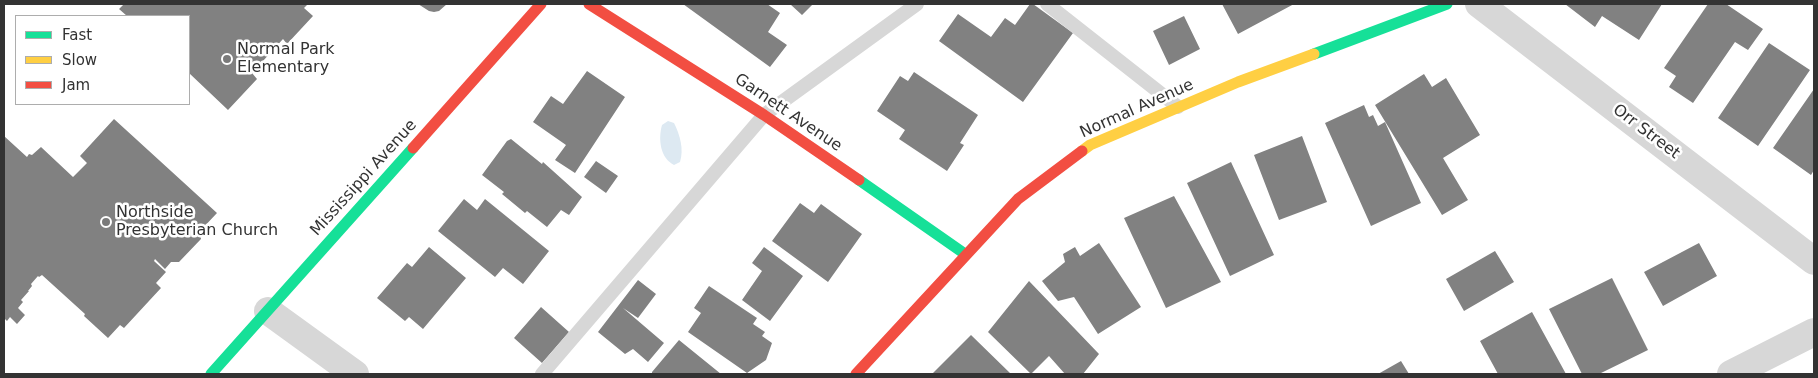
<!DOCTYPE html>
<html>
<head>
<meta charset="utf-8">
<style>
	body { margin:0 }
	#map { position:relative; width:1818px; height:378px; overflow:hidden; background:#fff; font-family:"DejaVu Sans",sans-serif }
	canvas { display:block }
	.frame { position:absolute; inset:0; border:5px solid #333; pointer-events:none }
	.legend { position:absolute; left:15px; top:15px; width:175px; height:90px; box-sizing:border-box; background:#fff; border:1px solid #adadad; margin:0; padding:6px 9px; list-style:none; font-size:15px; color:#333 }
	.legend li { display:flex; align-items:center; gap:10px; height:25px }
	.legend b { width:25px; border:1px solid #adadad }
</style>
</head>
<body>
<div id="map">
<canvas width="1818" height="378"></canvas>
<div class="frame"></div>
<ul class="legend">
<li><b style="height:6px;background:#16e098"></b>Fast</li>
<li><b style="height:6px;background:#ffcf43"></b>Slow</li>
<li><b style="height:6px;background:#f24e42"></b>Jam</li>
</ul>
</div>
<script>
const g = document.querySelector('canvas').getContext('2d');
g.lineJoin = 'round';
function fill(path, color) { g.fillStyle = color; g.fill(path, 'evenodd'); }
function strokePath(path, color, width, dash) { g.strokeStyle = color; g.lineWidth = width; g.lineCap = dash ? 'butt' : 'round'; g.setLineDash(dash || []); g.stroke(path); }
function label(font, color, halo, rows, align = 'center') {
  g.font = font + ' "DejaVu Sans",sans-serif'; g.lineWidth = 5; g.setLineDash([]); g.textBaseline = 'middle'; g.strokeStyle = halo; g.fillStyle = color; for (const [text, x, y, turn = 0] of rows) {
    g.save(); g.translate(x, y); g.rotate((+turn || 0) * Math.PI / 180); g.textAlign = isNaN(turn) ? turn : align; if (halo) g.strokeText(text, 0, 0); g.fillText(text, 0, 0); g.restore();
  }
}
const water = new Path2D(`
	M 668,121 L 674,123 C 680,135 684,149 680,162 L 674,165 C 660,158 658,139 662,125 Z`);
const building = new Path2D(`
	M 124,4 L 308,4 L 304,8 L 313,16 L 287,44 L 283,39 L 252,73 L 257,79 L 228,110 L 189,73 L 189,16 L 127,16 L 119,9 Z
	M 418,4 L 447,4 L 439,11 L 434,12 L 429,11 Z
	M 683,4 L 767,4 L 780,13 L 768,32 L 787,45 L 770,67 Z
	M 790,4 L 813,4 L 802,15 Z
	M 1030,4 L 1033,4 L 1073,33 L 1023,102 L 939,41 L 958,14 L 991,37 L 1005,18 L 1015,25 Z
	M 1222,4 L 1294,4 L 1238,34 Z
	M 1565,4 L 1662,4 L 1639,40 L 1602,16 L 1595,27 Z
	M 1708,4 L 1726,4 L 1763,29 L 1748,50 L 1735,42 L 1693,103 L 1669,87 L 1676,76 L 1664,68 Z
	M 1184,16 L 1200,49 L 1169,65 L 1153,31 Z
	M 1769,43 L 1810,70 L 1758,146 L 1718,118 Z
	M 587,71 L 625,97 L 575,173 L 555,160 L 566,145 L 533,122 L 551,96 L 563,104 Z
	M 914,72 L 978,115 L 960,143 L 964,145 L 947,171 L 899,139 L 905,130 L 877,111 L 900,76 L 908,81 Z
	M 1424,74 L 1432,87 L 1446,78 L 1480,135 L 1443,158 L 1468,200 L 1442,215 L 1375,105 Z
	M 1814,89 L 1814,170 L 1811,175 L 1773,148 Z
	M 1364,105 L 1369,117 L 1373,115 L 1378,126 L 1385,122 L 1421,203 L 1371,226 L 1325,123 Z
	M 114,119 L 217,213 L 200,231 L 201,239 L 179,262 L 171,262 L 165,269 L 155,259 L 154,261 L 166,272 L 156,283 L 161,288 L 124,328 L 120,325 L 108,338 L 84,316 L 85,314 L 42,275 L 39,277 L 38,276 L 31,284 L 32,286 L 28,291 L 29,291 L 21,300 L 23,302 L 18,308 L 25,315 L 17,324 L 10,317 L 7,321 L 4,318 L 4,136 L 27,157 L 29,154 L 32,155 L 41,147 L 73,177 L 87,163 L 80,156 Z
	M 1302,136 L 1327,202 L 1279,220 L 1254,155 Z
	M 511,139 L 542,164 L 543,162 L 582,197 L 569,215 L 561,210 L 547,227 L 527,211 L 525,213 L 502,194 L 504,192 L 482,175 L 507,141 Z
	M 596,161 L 618,176 L 606,193 L 584,177 Z
	M 1231,162 L 1274,255 L 1230,276 L 1187,183 Z
	M 1174,196 L 1221,282 L 1166,308 L 1124,218 Z
	M 464,199 L 477,210 L 485,199 L 549,251 L 523,284 L 503,268 L 495,277 L 438,231 Z
	M 800,203 L 814,213 L 821,204 L 862,234 L 828,282 L 772,241 Z
	M 1099,243 L 1141,307 L 1098,334 L 1074,297 L 1058,301 L 1042,281 L 1065,262 L 1063,254 L 1075,247 L 1080,256 Z
	M 1699,243 L 1717,276 L 1663,306 L 1644,272 Z
	M 429,247 L 466,278 L 423,329 L 409,317 L 405,321 L 377,298 L 407,263 L 412,267 Z
	M 764,247 L 803,276 L 770,321 L 742,300 L 762,271 L 752,263 Z
	M 1495,251 L 1514,282 L 1464,311 L 1446,279 Z
	M 1612,278 L 1648,350 L 1599,374 L 1582,374 L 1549,309 Z
	M 638,280 L 656,294 L 638,318 L 623,308 L 664,343 L 648,362 L 633,349 L 625,354 L 598,332 Z
	M 1029,281 L 1099,354 L 1083,374 L 1065,374 L 1049,356 L 1031,374 L 988,332 Z
	M 709,286 L 757,318 L 753,324 L 765,332 L 762,336 L 772,343 L 766,360 L 747,373 L 688,332 L 701,313 L 694,308 Z
	M 541,307 L 569,332 L 542,363 L 514,338 Z
	M 1532,312 L 1566,374 L 1498,374 L 1480,341 Z
	M 971,335 L 1011,374 L 932,374 Z
	M 679,340 L 721,374 L 652,374 L 652,372 Z
	M 1401,361 L 1409,374 L 1378,374 Z`);
const lane = new Path2D(`
	M 1047,4 L 1178,107
	M 542,374 L 764,115 L 917,4`);
const street = new Path2D(`
	M 1479,4 L 1814,261
	M 268,311 L 355,374
	M 1731,374 L 1814,332`);
const fast = new Path2D(`
	M 1314,54 L 1447,4
	M 859,180 L 965,254
	M 211,374 L 413,148`);
const slow = new Path2D(`
	M 1082,151 L 1090,145 L 1238,82 L 1314,54`);
const jam = new Path2D(`
	M 589,4 L 764,115 L 859,180
	M 413,148 L 541,4
	M 856,374 L 1018,199 L 1082,151`);
const markers = [
	[227,59,5,"#7a7a7a"],
	[106,222,5,"#7a7a7a"]
];
const poiNames = [
	["Normal Park",237,50],
	["Elementary",237,68],
	["Northside",116,213],
	["Presbyterian Church",116,231]
];
const streetNames = [
	["Normal Avenue",1137,109,-24],
	["Garnett Avenue",788,113,34],
	["Orr Street",1646,132,37],
	["Mississippi Avenue",364,178,-48]
];
fill(water, '#dde9f2');
fill(building, '#818181');
strokePath(lane, '#d7d7d7', 14);
strokePath(street, '#d7d7d7', 28);
strokePath(fast, '#16e098', 11);
strokePath(slow, '#ffcf43', 11);
strokePath(jam, '#f24e42', 11);
for (const [x, y, r, color] of markers) { const dot = new Path2D(); dot.arc(x, y, r, 0, 2 * Math.PI); g.fillStyle = color; g.fill(dot); strokePath(dot, '#fff', 2); }
label('16px', '#333', '#fff', poiNames, 'left');
label('16px', '#333', '#fff', streetNames);
</script>
</body>
</html>
